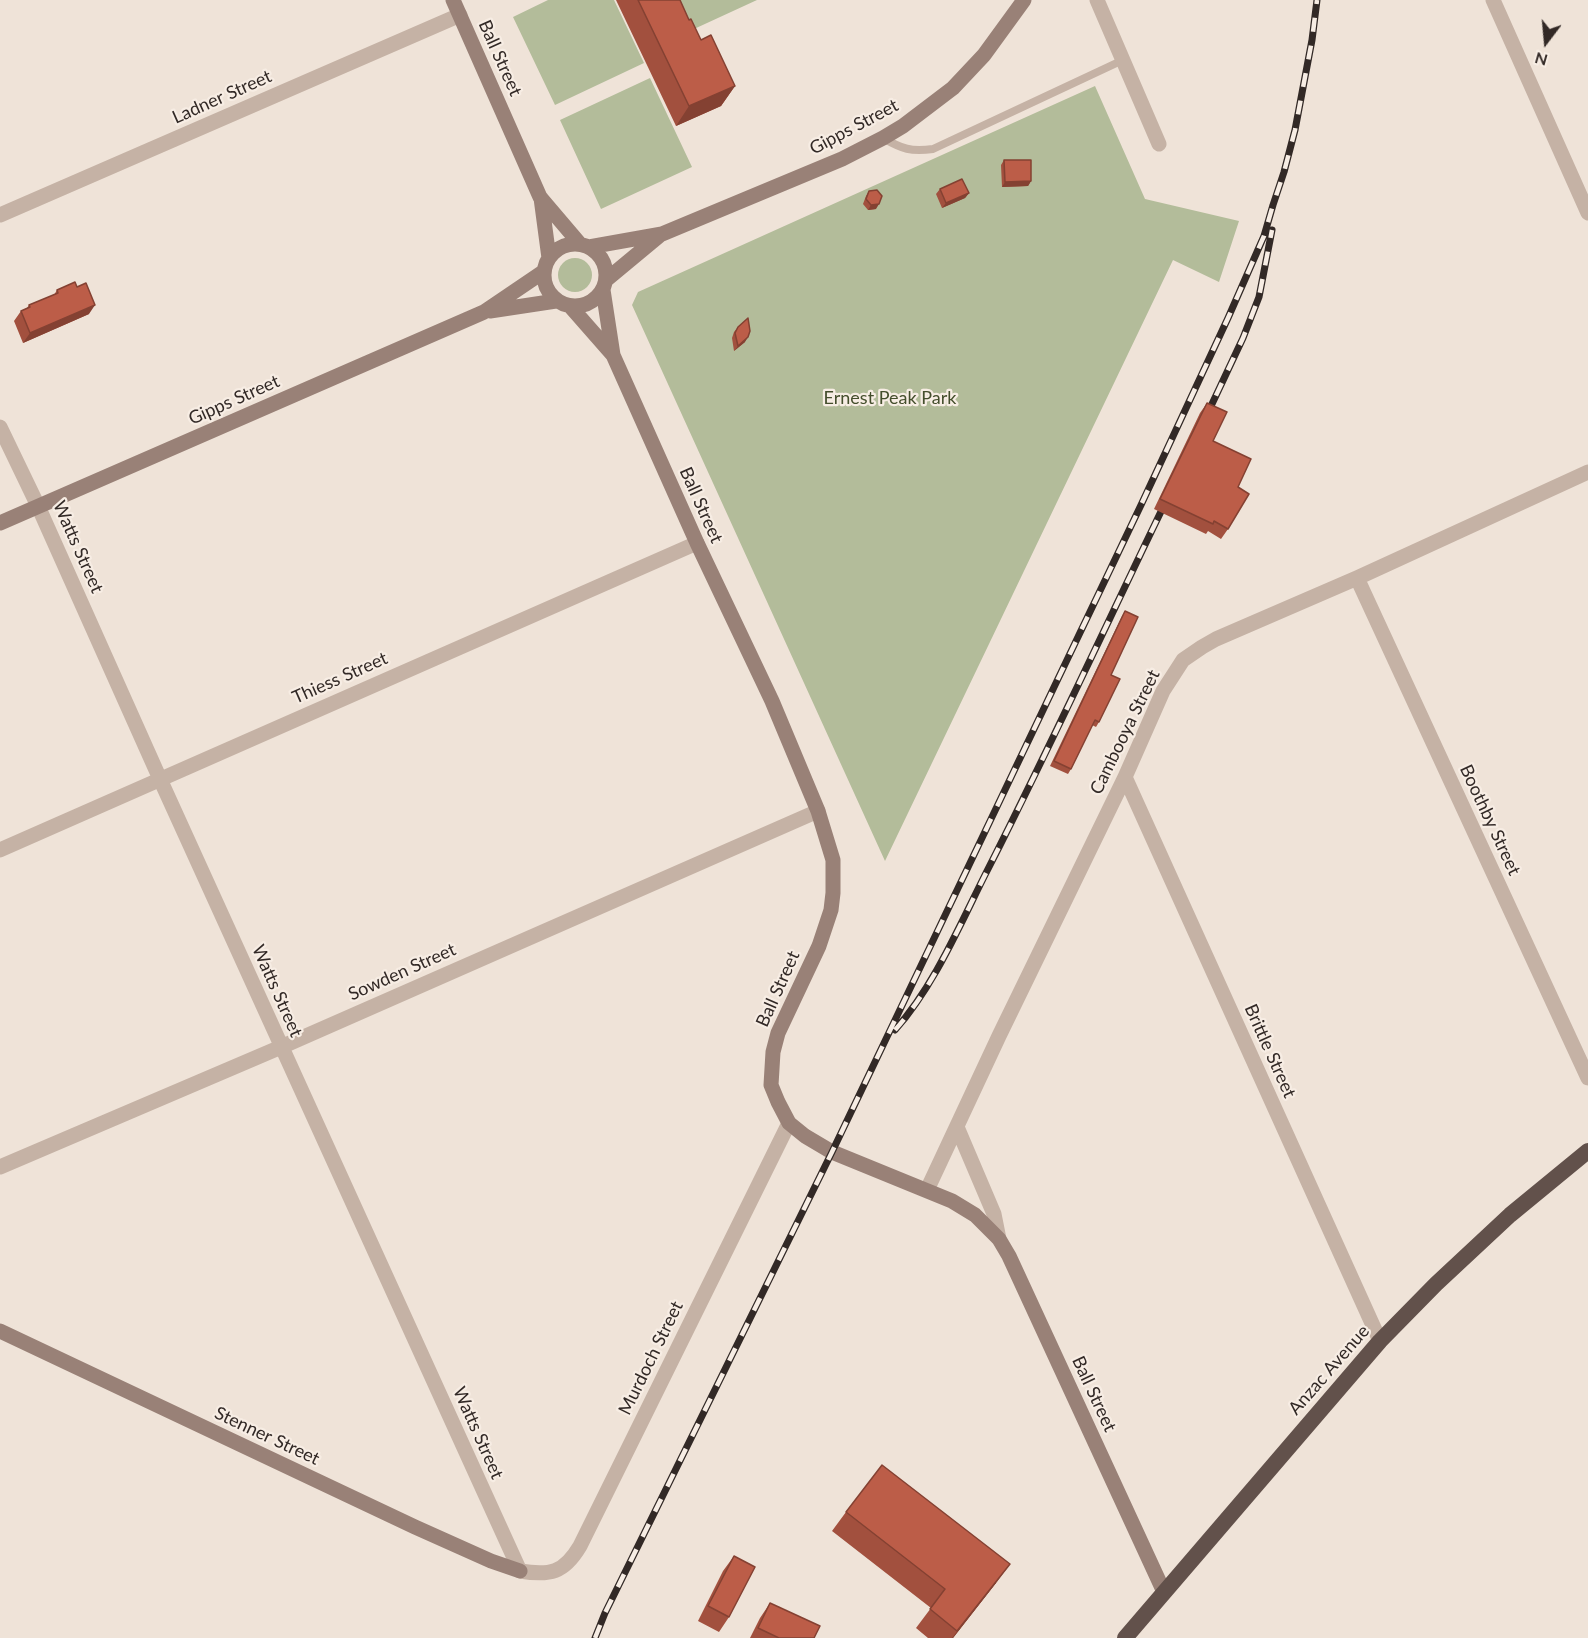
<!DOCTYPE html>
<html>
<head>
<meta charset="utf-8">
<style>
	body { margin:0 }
	#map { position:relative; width:1588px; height:1638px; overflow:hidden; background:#efe3d8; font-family:Lato,sans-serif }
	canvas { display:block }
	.north { position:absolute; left:1516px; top:12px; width:60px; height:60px; -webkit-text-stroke:4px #f7ede4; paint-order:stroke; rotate:196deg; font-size:16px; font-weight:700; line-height:24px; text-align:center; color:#322926 }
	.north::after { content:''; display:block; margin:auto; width:21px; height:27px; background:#322926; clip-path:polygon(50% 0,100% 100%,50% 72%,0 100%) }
</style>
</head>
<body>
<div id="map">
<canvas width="1588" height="1638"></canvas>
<div class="north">N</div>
</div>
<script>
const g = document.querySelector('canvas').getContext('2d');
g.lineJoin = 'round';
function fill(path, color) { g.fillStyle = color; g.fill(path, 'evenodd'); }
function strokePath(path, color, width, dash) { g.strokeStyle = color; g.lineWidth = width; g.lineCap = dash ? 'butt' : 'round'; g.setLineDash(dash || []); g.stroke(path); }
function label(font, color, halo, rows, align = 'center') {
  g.font = font + ' Lato,sans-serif'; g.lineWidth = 4.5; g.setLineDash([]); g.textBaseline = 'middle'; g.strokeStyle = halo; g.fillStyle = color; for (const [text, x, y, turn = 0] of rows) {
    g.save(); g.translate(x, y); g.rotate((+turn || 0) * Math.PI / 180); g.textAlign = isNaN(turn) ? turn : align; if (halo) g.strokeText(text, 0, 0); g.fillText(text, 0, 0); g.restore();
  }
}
const green = new Path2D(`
	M 548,0 L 614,0 L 644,63 L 555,105 L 513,17 Z
	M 665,0 L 757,0 L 681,35 Z
	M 650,78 L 692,167 L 601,209 L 560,120 Z
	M 1095,86 L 1145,199 L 1239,221 L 1219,282 L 1173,260 L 885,861 L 632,305 L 638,292 Z
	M558 275a17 17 0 1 1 34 0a17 17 0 1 1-34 0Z`);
const service = new Path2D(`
	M 883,138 C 902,149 911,152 933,149 L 1123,60`);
const minor = new Path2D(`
	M 1097,0 L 1159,144
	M 1493,0 L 1588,213
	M 0,215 L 460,15
	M 0,427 L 38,506 L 160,779 L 520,1571 C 550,1576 564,1573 580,1546 L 789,1123
	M 1357,578 L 1588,1078
	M 1125,777 L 1380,1341
	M 0,850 L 697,543
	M 957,1127 L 994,1214 L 999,1239
	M 0,1167 L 281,1047 L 818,811
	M 927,1190 L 999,1036 L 1125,777 L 1163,691 L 1183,660 L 1202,647 L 1216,639 L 1357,578 L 1588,472`);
const secondary = new Path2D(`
	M 453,0 L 540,197 L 580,244
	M 541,198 L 549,258
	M544 275a31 31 0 1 1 62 0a31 31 0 1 1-62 0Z
	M 589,247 L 662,234 L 842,159 L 883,138 L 903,126 L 953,88 L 984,55 L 1024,0
	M 606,280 L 659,236
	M 603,290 L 613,355 L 697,543 L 772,701 L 818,811 L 833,860 L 833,893 L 831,910 L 819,946 L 778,1033 L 773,1052 L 771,1085 L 778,1102 L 789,1123 L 805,1136 L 832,1152 L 952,1201 L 975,1215 L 999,1239 L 1009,1256 L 1164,1592
	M 570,306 L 613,355
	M 490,311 L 556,301
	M 0,523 L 484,312 L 543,272
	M 0,1331 L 415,1527 L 491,1561 L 520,1571`);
const trunk = new Path2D(`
	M 1125,1638 L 1380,1341 L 1436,1284 L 1510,1215 L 1588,1151`);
const rail = new Path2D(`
	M 1204,421 L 1243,338 L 1259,297 L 1272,230
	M 895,1030 C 935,985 960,924 988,869 C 1050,747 1108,621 1168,497
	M 595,1638 L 605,1613 L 832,1152 L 1141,505 L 1228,318 L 1264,236 L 1273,205 L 1284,172 L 1295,130 L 1312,40 L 1317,0`);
const wall = new Path2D(`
	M 616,0 L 680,0 L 689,20 L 701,40 L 735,86 L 721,106 L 676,126 Z
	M 1004,160 L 1031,181 L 1028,186 L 1002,187 L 1001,165 Z
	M 940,189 L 969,193 L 965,198 L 942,208 L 936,194 Z
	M 869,191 L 876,209 L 868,210 L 863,204 L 866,196 Z
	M 57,290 L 89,314 L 23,343 L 14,321 L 21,311 L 27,308 L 29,305 L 54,295 Z
	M 738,327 L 745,342 L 734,351 L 732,338 L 734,332 Z
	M 1207,403 L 1213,441 L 1238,487 L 1228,529 L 1221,539 L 1208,531 L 1206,534 L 1154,509 L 1200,413 Z
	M 1125,611 L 1111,675 L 1099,722 L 1096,727 L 1092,725 L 1071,769 L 1068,774 L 1050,766 L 1122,616 Z
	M 846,1512 L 996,1583 L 953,1638 L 928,1638 L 916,1628 L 931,1608 L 832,1531 Z
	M 734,1556 L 729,1617 L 719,1632 L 698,1621 L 723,1571 Z
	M 770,1603 L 814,1638 L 750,1638 L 760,1618 Z`);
const shadedWall = new Path2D(`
	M 735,86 L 721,106 L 676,126 L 689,106 Z
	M 1031,181 L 1028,186 L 1002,187 L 1005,182 Z
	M 969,193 L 965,198 L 942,208 L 946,203 Z
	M 879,204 L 876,209 L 868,210 L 871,205 Z
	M 95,305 L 89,314 L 23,343 L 30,333 Z
	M 748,337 L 745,342 L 734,351 L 738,346 Z
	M 1010,1564 L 996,1583 L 953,1638 L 952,1638 Z`);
const building = new Path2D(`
	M 638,0 L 680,0 L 689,20 L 691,19 L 701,40 L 711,35 L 735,86 L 689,106 Z
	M 1004,160 L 1031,160 L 1031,181 L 1005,182 Z
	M 962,179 L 969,193 L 946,203 L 940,189 Z
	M 877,190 L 882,196 L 879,204 L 871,205 L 866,199 L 869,191 Z
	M 75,282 L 77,287 L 86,283 L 95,305 L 30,333 L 21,311 L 30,307 L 29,305 L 58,293 L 57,290 Z
	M 748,318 L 750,331 L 748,337 L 738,346 L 735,333 L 738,327 Z
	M 1207,403 L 1227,412 L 1213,441 L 1251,459 L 1238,487 L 1249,494 L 1228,529 L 1214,521 L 1213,524 L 1160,499 Z
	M 1125,611 L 1138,617 L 1111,675 L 1120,679 L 1099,722 L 1095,720 L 1071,769 L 1054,761 Z
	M 882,1465 L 1010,1564 L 957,1631 L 930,1609 L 945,1589 L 846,1512 Z
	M 734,1556 L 755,1567 L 729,1617 L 708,1606 Z
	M 770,1603 L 820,1626 L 814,1638 L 779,1638 L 758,1628 Z`);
const streetNames = [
	["Ball Street",500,58,66],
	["Ladner Street",222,97,-24],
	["Gipps Street",854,127,-28],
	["Gipps Street",234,400,-24],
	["Ball Street",701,505,66],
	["Watts Street",78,547,66],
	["Thiess Street",340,678,-24],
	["Cambooya Street",1125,732,-64],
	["Boothby Street",1490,820,65],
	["Sowden Street",402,972,-24],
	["Ball Street",778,989,-66],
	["Watts Street",277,991,66],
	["Brittle Street",1270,1051,66],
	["Murdoch Street",651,1358,-64],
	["Anzac Avenue",1329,1370,-49],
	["Ball Street",1094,1394,65],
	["Watts Street",478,1433,66],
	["Stenner Street",267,1436,25]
];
const parkNames = [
	["Ernest Peak Park",890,398]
];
fill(green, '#b3bc9a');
strokePath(service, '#c5b2a5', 8);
strokePath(minor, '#c5b2a5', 15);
strokePath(secondary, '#998177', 15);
strokePath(trunk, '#62514b', 16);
strokePath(rail, '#322926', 7);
strokePath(rail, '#f7ede4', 4.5, [14]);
fill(wall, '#a2503e');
fill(shadedWall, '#844132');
fill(building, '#bc5d48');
strokePath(building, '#844132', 1.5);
label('18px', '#322926', '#f7ede4', streetNames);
label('18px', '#444e2c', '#f7ede4', parkNames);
</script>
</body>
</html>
